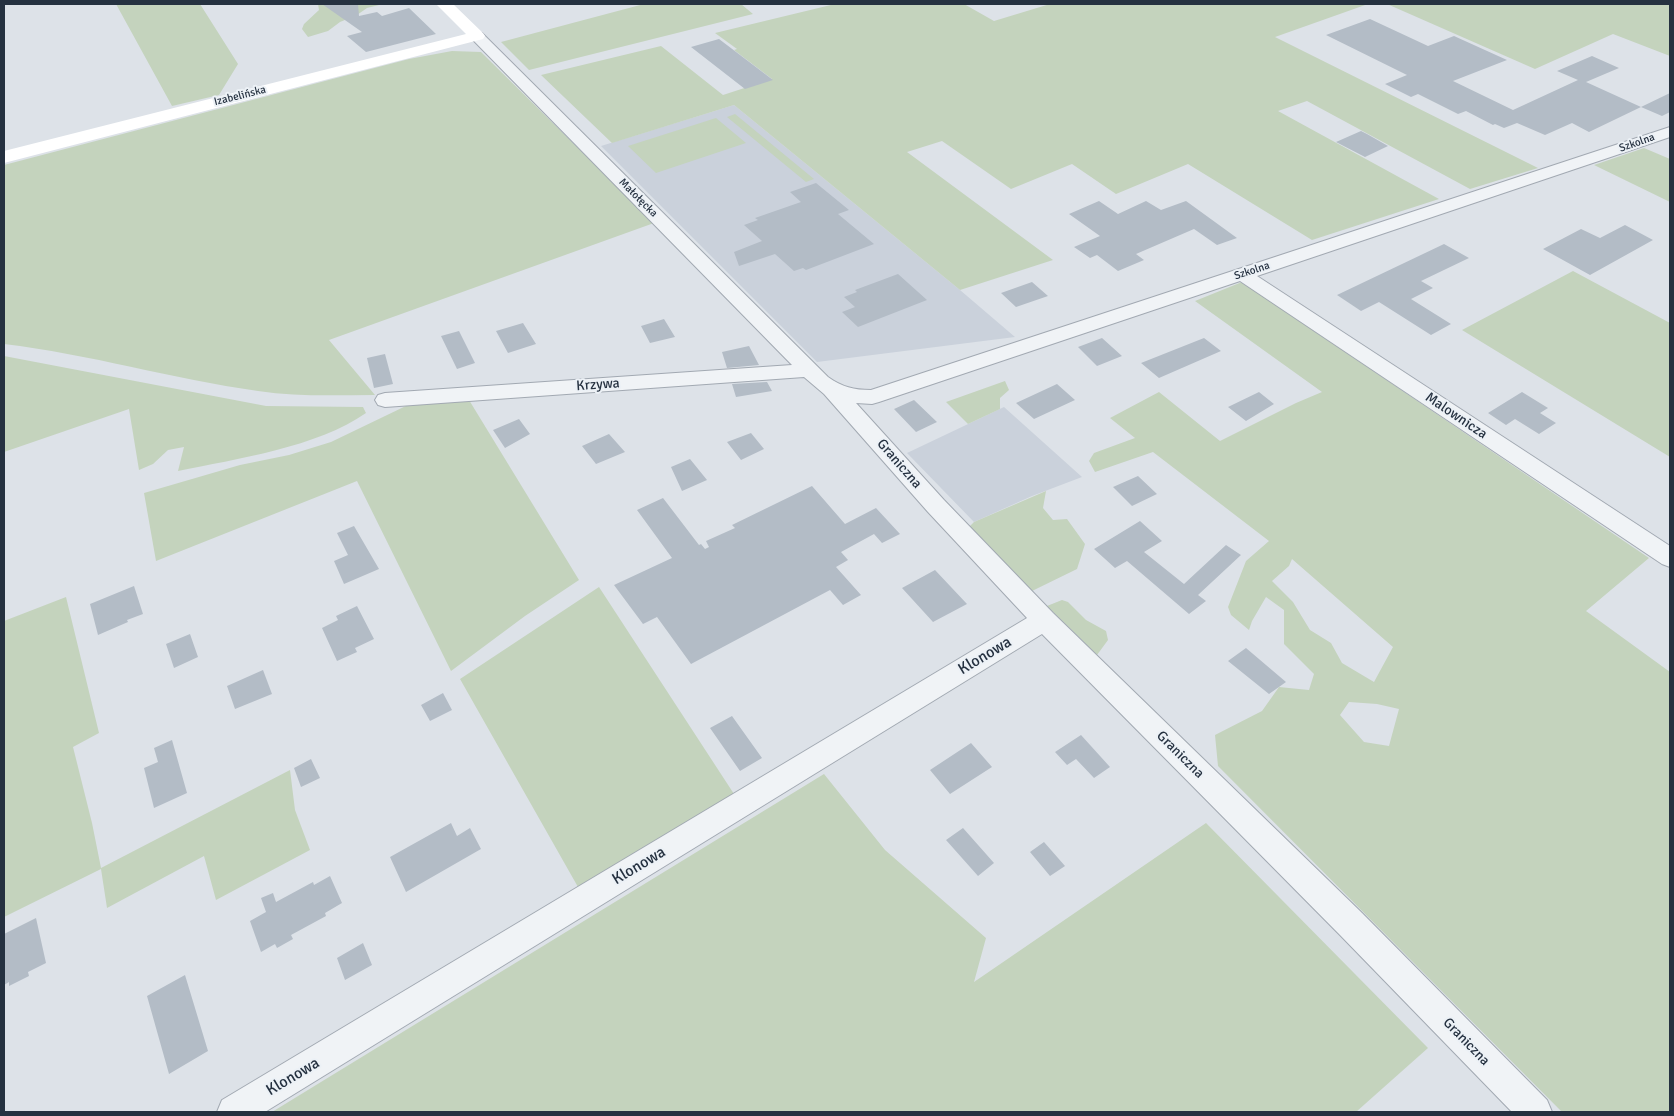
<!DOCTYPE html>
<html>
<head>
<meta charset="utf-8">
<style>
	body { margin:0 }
	#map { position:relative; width:1674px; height:1116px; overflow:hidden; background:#dde2e8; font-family:Signika,sans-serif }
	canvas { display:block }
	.frame { position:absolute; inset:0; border:5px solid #253140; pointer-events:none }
</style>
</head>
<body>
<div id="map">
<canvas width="1674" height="1116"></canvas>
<div class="frame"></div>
</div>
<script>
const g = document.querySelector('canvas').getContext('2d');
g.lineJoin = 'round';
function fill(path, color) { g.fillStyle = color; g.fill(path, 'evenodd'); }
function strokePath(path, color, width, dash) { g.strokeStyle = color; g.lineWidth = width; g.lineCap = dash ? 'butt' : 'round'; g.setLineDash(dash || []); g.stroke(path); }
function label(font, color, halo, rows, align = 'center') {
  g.font = font + ' Signika,sans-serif'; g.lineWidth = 4; g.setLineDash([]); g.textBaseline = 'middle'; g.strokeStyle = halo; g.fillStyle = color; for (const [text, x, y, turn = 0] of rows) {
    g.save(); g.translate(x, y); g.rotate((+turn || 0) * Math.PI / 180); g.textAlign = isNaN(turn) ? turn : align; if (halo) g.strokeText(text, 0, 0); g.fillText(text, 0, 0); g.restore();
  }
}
const built = new Path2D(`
	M 734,105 L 960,290 L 1015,337 L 817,362 L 601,146 Z
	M 1004,407 L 1082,477 L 1032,496 L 974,522 L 907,453 Z`);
const green = new Path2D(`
	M 116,4 L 200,4 L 238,64 L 219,95 L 172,106 Z
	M 318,4 L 383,4 L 367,8 L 357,15 L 340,22 L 328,31 L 308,37 L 302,29 L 304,24 L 319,10 Z
	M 644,4 L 741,4 L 753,14 L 529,70 L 501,42 Z
	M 835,4 L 964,4 L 994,21 L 1050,4 L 1368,4 L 1275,37 L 1538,168 L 1470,189 L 1307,101 L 1278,111 L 1439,199 L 1312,240 L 1188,164 L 1116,194 L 1072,164 L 1011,189 L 942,141 L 907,152 L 1053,260 L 960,290 L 734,105 L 612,143 L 541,75 L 661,46 L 723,95 L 772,79 L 734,50 L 737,49 L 715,33 Z
	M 1387,4 L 1670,4 L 1670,56 L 1613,34 L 1535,69 Z
	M 452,51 L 481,52 L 654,223 L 329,340 L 375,395 C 336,395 297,397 258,391 C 172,379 89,354 4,344 L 4,165 L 409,59 Z
	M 735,114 L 814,179 L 806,182 L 727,117 Z
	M 716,118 L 746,143 L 656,173 L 628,146 Z
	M 1644,148 L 1670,159 L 1670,202 L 1594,165 Z
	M 1573,271 L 1670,323 L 1670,457 L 1462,330 Z
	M 1242,282 L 1649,558 L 1586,611 L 1670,672 L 1670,1112 L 1562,1112 L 1218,766 L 1215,735 L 1262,711 L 1279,687 L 1309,690 L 1314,674 L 1284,644 L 1284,610 L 1266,597 L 1252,621 L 1249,630 L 1231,615 L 1228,607 L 1246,561 L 1269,541 L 1153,452 L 1095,472 L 1089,461 L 1094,453 L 1135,438 L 1110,418 L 1159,392 L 1220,441 L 1296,403 L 1322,392 L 1195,301 ZM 1292,559 L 1393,647 L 1374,682 L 1342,663 L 1331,643 L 1310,630 L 1293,602 L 1272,581 L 1289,566 ZM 1349,702 L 1377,704 L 1399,709 L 1389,746 L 1364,742 L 1340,715 Z
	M 4,356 L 266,406 L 363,407 L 366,413 C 318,447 236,459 178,471 L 184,447 L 168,450 L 153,464 L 139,470 L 129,409 L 4,452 Z
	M 1005,381 L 1009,390 L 1000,398 L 1000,409 L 968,424 L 946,402 Z
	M 469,400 L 579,580 L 525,616 L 451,671 L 357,481 L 156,561 L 144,493 L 240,465 L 289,455 L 331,442 L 410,404 Z
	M 1046,491 L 1043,508 L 1053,520 L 1067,519 L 1085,544 L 1077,569 L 1032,591 L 968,528 L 974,522 Z
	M 599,587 L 734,794 L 578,887 L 460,679 Z
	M 66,597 L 99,733 L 73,747 L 92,823 L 101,868 L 290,770 L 295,810 L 310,850 L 216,900 L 204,856 L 107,908 L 101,869 L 4,917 L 4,621 Z
	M 1062,600 L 1068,602 L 1086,620 L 1106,631 L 1108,640 L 1097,655 L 1047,606 Z
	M 824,774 L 885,850 L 986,938 L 974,982 L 1206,823 L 1428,1048 L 1356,1112 L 272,1112 Z`);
const building = new Path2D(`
	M 322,4 L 358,4 L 359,16 L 377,12 L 382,16 L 409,8 L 436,34 L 366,52 L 347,36 L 362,32 Z
	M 1370,19 L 1428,46 L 1454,36 L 1507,60 L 1453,81 L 1513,110 L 1578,80 L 1557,71 L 1592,56 L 1619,68 L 1586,82 L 1641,107 L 1670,93 L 1670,112 L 1662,116 L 1641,107 L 1589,132 L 1572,123 L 1545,135 L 1517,123 L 1504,128 L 1495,124 L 1493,125 L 1466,111 L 1458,114 L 1418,94 L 1411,97 L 1385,84 L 1407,75 L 1326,35 Z
	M 719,39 L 773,80 L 745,89 L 691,47 Z
	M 1361,131 L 1367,134 L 1388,146 L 1365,157 L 1336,142 Z
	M 816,183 L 849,210 L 838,214 L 874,244 L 806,270 L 803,268 L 794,271 L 775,254 L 739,266 L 734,252 L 762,241 L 744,225 L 758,220 L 755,218 L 801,202 L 790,192 Z
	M 1099,201 L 1118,214 L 1146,201 L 1161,210 L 1186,201 L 1237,238 L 1217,245 L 1194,229 L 1136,254 L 1144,260 L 1118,271 L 1097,255 L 1090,258 L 1074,247 L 1100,236 L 1069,214 Z
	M 1625,225 L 1653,240 L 1590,275 L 1543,249 L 1581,229 L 1600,238 Z
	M 1444,244 L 1469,258 L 1421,281 L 1433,288 L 1411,299 L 1451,324 L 1431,335 L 1379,302 L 1361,311 L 1337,295 Z
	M 898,274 L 927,300 L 858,327 L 842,312 L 855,307 L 844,297 L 857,292 L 855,290 Z
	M 1032,282 L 1048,296 L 1016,307 L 1001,293 Z
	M 664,319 L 675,337 L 650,343 L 641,326 Z
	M 523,323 L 536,344 L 508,353 L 496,331 Z
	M 459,331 L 475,363 L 457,369 L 441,336 Z
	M 1102,338 L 1122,356 L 1097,366 L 1078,347 Z
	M 1204,338 L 1221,351 L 1159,378 L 1141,363 Z
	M 749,346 L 759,365 L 727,368 L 722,352 Z
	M 385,354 L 393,384 L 374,388 L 367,358 Z
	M 767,382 L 772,391 L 736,397 L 732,384 Z
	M 1057,384 L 1075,400 L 1034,419 L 1016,403 Z
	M 1259,392 L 1274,404 L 1246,421 L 1228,407 Z
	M 1522,392 L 1548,408 L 1540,413 L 1556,423 L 1539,434 L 1515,419 L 1506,425 L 1488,413 Z
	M 914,400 L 937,422 L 916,432 L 894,409 Z
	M 519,419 L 530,434 L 505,448 L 493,430 Z
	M 751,433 L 764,449 L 741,460 L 727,442 Z
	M 609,434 L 625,452 L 596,464 L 582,446 Z
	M 690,459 L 707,480 L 682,491 L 671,467 Z
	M 1138,476 L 1157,494 L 1132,506 L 1113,487 Z
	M 812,486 L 845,524 L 876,508 L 900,534 L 882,543 L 874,534 L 841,552 L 848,560 L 836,567 L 861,595 L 843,605 L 830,590 L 691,664 L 657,617 L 643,624 L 614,585 L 672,558 L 637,510 L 663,498 L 699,545 L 701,544 L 705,549 L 709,547 L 706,541 L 735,528 L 732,525 Z
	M 1140,521 L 1162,541 L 1144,552 L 1184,584 L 1226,545 L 1241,555 L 1198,595 L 1206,601 L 1189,614 L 1127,561 L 1115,568 L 1094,549 Z
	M 354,526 L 379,569 L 344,584 L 334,561 L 348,555 L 337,533 Z
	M 935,570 L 967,604 L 933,622 L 902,588 Z
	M 134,586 L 143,614 L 127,620 L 128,622 L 98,635 L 90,604 Z
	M 357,606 L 374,639 L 355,648 L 357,652 L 337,661 L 322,628 L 338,620 L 336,616 Z
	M 190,634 L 198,657 L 174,668 L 166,644 Z
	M 1246,648 L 1286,682 L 1269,694 L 1228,661 Z
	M 263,670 L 272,694 L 235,709 L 227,686 Z
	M 443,693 L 452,710 L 430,721 L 421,705 Z
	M 732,716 L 762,758 L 740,771 L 710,728 Z
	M 1081,735 L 1110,767 L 1094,778 L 1076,759 L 1067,765 L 1055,752 Z
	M 172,740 L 187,793 L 154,808 L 144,768 L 158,762 L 154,748 Z
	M 971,743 L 992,767 L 950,794 L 930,770 Z
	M 311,759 L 320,778 L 301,787 L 294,768 Z
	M 451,823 L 457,836 L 470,828 L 481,849 L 406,892 L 390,857 Z
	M 963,828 L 994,863 L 978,876 L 946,840 Z
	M 1044,842 L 1065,866 L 1050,876 L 1030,852 Z
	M 330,876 L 342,903 L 325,913 L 326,916 L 291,935 L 293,939 L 277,948 L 275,944 L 261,952 L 250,921 L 266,912 L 261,898 L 273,893 L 276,902 L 313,882 L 314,885 Z
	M 36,918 L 46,963 L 28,972 L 29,976 L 9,986 L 9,982 L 4,985 L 4,934 Z
	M 363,943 L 372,965 L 345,980 L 337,958 Z
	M 185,975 L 208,1051 L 169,1074 L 147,996 Z`);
const street = new Path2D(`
	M 477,32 L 482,33 L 828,377 C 842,387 854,390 871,390 L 1670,127 L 1670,137 L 1257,276 L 1670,546 L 1670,567 L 1662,564 L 1240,281 L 879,402 L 872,404 L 856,403 L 944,500 L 1053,613 L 1362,913 L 1547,1100 L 1552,1112 L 1512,1112 L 1340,935 L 1042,634 L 265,1112 L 217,1112 L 222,1100 L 1027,618 L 928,512 L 824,394 L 804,377 L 385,407 L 378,405 L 375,400 L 378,395 L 385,393 L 792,365 L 472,39 L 470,36 Z`);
const secondary = new Path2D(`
	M 436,4 L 453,4 L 483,33 L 485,36 L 483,39 L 4,163 L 4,151 L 466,34 Z`);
const farStreetnames = [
	["Izabelińska",240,96,-14],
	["Szkolna",1637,143,-19],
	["Małołęcka",638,198,45],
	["Szkolna",1252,271,-18]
];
const streetNames = [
	["Krzywa",598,385,-4],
	["Malownicza",1456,416,34],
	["Graniczna",899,464,49],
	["Graniczna",1180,755,45],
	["Graniczna",1466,1042,46]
];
const nearStreetnames = [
	["Klonowa",985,656,-31],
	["Klonowa",639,866,-31],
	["Klonowa",293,1077,-31]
];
fill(built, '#cad1db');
fill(green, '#c4d3bd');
fill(building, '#b3bcc6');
strokePath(street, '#a2a9b2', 2);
fill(street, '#f0f3f6');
fill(secondary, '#fff');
label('11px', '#253140', '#ecf1f6', farStreetnames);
label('14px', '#253140', '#ecf1f6', streetNames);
label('16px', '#253140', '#ecf1f6', nearStreetnames);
</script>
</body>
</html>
